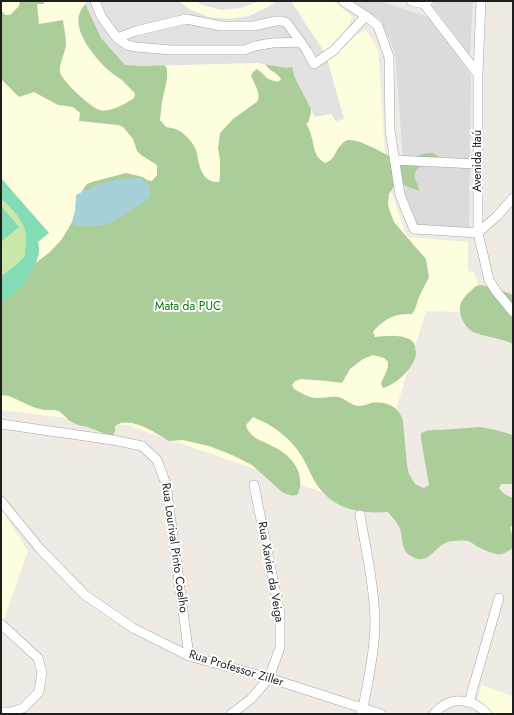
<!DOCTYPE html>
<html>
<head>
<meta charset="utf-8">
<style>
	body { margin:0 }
	#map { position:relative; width:514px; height:715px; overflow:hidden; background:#efebe4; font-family:Jost,sans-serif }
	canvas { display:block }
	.frame { position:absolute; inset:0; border:2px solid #1e1e1e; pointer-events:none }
</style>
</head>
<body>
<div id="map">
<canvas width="514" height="715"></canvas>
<div class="frame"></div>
</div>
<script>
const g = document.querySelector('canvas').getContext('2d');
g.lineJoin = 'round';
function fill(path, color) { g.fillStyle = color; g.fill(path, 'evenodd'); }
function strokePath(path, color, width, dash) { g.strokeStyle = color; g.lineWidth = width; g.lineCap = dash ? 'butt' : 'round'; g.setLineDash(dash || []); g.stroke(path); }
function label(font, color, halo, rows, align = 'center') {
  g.font = font + ' Jost,sans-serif'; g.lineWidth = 4; g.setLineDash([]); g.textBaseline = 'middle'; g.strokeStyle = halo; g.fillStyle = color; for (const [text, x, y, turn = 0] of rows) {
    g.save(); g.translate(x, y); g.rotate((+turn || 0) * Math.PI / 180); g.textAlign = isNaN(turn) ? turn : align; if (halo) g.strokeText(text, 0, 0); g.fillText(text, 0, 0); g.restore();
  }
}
const residential = new Path2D(`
	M 352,1 L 380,1 L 431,18 L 471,75 L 469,232 L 417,226 L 404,191 L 405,185 L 395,52 L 380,19 L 352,4 Z
	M 437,1 L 473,1 L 470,56 L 432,5 Z`);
const education = new Path2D(`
	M 1,1 L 334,1 L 352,17 L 347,28 L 357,35 L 366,30 L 378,50 L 387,180 L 407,237 L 468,242 L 468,271 L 474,272 L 487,313 L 426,311 L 366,507 L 130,426 L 1,410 Z
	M 1,508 L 28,551 L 1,628 Z
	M 481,685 L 513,696 L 513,714 L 492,714 L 491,712 L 478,700 Z`);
const grass = new Path2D(`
	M 1,198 C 16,214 30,225 25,249 C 25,252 25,256 23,258 C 17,264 8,271 1,276 Z`);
const forest = new Path2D(`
	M 20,1 L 43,1 L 44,4 L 37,4 L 39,24 L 63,20 C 64,28 66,37 66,45 C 65,53 59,64 60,72 C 62,81 91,108 100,110 C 109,113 127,103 134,98 L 135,93 C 131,90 128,86 124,82 C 117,76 108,71 102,64 C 88,49 66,20 87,3 L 162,61 L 167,69 L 167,79 L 162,102 L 160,120 L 166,127 C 169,128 173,128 176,129 C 183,132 192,141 195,148 C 198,153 197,158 199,163 C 201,174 207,183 219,182 L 220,177 L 220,160 L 218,148 L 220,133 L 233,119 L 258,101 C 260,91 255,85 251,76 L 253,72 L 257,69 L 261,72 L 268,79 L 278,82 L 281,79 C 277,72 269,71 266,65 C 264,62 264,58 263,55 L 291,61 L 311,107 L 311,113 L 308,123 L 306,123 C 308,127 310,131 311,135 C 315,147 313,156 325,163 C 336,159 334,152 341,145 C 343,142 346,140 349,140 C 360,139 389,156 400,162 C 407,159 425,152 432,153 C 435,153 437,155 439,158 C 431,161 412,166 415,178 C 416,183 419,185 419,191 L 401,184 L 395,185 L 389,194 L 388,204 L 389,209 L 394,222 L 417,249 L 426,259 L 429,277 L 419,297 L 415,309 L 412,314 C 398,314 393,315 382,323 C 378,326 376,328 373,332 L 375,337 C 386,336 399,334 409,339 C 413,341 414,343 415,346 C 415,349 416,351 416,353 C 416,366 396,385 383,388 L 381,384 C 383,376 389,370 388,362 L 384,358 L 373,355 L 363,359 L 350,369 L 342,383 L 327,381 L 301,379 L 295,381 L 292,385 L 294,389 C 301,393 309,398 317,398 C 324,398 331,396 339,397 C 345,399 353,406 359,406 C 363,406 368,404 371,403 C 386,401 399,406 403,421 L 407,465 L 409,474 L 415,484 L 424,488 L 429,485 L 421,439 L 421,433 C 427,430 433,429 440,430 L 480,427 L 496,430 L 513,435 L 513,484 L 501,484 L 499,488 C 502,493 507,496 513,498 L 513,525 L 510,527 L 511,532 L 513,534 L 513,548 C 511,549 508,551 505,553 C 496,557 485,550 476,546 C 474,544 471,542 468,541 C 464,540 457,541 453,541 C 434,542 431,568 411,556 C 401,551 403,539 400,529 C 398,523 392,517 388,512 C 358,514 332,509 315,482 C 310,473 306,463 301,455 C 289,437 273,425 253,417 L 246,425 C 249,438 263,441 274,447 C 285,452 296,462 299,474 C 301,482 301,488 297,495 C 291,496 288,495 282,492 L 252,465 L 232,455 L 209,446 L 183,440 L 169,441 C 156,433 130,415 115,426 L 115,431 L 113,436 L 108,435 L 88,427 L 78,425 L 70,421 L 59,411 L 54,410 L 44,410 L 33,407 L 9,396 L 1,395 L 1,287 L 8,284 L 50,252 L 62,239 L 72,222 L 79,197 L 84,188 L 87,184 L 92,182 L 126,173 L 143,177 L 147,180 L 152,181 L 157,175 L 157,165 L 141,155 L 137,151 L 133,139 L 123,127 L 118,125 L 79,121 L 80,113 L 73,107 L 58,105 L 34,92 L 19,97 L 1,79 L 1,10 L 5,15 L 10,15 L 19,6 Z
	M 481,285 L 509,293 L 513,296 L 513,344 C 501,338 486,337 473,332 C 469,330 465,325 463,321 C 455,303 464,297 476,286 Z`);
const pitch = new Path2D(`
	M 1,178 L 49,233 L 38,242 C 39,245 39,248 39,251 C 38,265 25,283 15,293 C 11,296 5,299 1,302 L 1,276 C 8,271 17,264 23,258 C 25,256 25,252 25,249 C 30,225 16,214 1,198 Z
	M 1,206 L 19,227 L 1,242 Z`);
const parking = new Path2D(`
	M 85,1 L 179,1 L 189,9 L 208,17 L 230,19 L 249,16 L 268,7 L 276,1 L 291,1 L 326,55 L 344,119 L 336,121 L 331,114 L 315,117 L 294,76 L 292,67 L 286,68 L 257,63 L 142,66 L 125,65 L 101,38 L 87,8 Z
	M 196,1 L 259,1 L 241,8 L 221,10 L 202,5 Z`);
const water = new Path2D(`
	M 141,178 C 149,185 150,187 150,197 C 139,205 122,217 110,223 C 99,227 86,226 75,226 L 72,222 L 75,213 L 76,195 C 90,188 106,180 122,179 C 128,178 135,179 141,178 Z`);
const minor = new Path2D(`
	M 95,1 L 101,16 L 108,26 L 117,38 L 127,45 L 136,47 L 171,50 L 244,50 L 255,46 L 272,43 L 301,42
	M 343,1 L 366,16 L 378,26 L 389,57 L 390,130 L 400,195 L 414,229 L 478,233 L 497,216 L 513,198
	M 411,1 L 424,4 L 428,1
	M 481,1 L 478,74 L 478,233 L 489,280 L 496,291 L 513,312
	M 424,4 L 478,74
	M 117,38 L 136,31 L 186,19 L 221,26 L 254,26 L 276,21 L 282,21 L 287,23 L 307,51 L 314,64 L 333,51 L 366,16
	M 394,160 L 477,164
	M 1,424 L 113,440 L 142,446 L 157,460 L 166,484 L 189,656
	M 1,501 L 41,550 L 85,595 L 133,628 L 189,656 L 269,678 L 381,714
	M 360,515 C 366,550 374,585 375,621 C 375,650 368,680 363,708 L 361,713
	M 1,624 L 38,658 L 42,672 L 39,692 L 23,708 L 11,712 L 1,712
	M 469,702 L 499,598
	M 231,714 L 251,699 L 269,678 L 280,647 L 280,614 L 254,485
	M 434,714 C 449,696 472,697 487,714`);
const streetNames = [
	["Avenida Itaú",478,161,-90],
	["Rua Lourival Pinto Coelho",174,548,82],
	["Rua Xavier da Veiga",270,572,80],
	["Rua Professor Ziller",236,669,17]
];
const parkNames = [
	["Mata da PUC",188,307]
];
fill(residential, '#dcdbdb');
fill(education, '#fefdde');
fill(grass, '#cbe8ab');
fill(forest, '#abcd9a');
fill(pitch, '#84dcb7');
fill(parking, '#e2e2e2');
fill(water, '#a6d1db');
strokePath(minor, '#a5a5a5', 10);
strokePath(minor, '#fff', 9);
label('12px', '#1e1e1e', '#fff', streetNames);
label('12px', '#0e7914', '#fff', parkNames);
</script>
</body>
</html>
